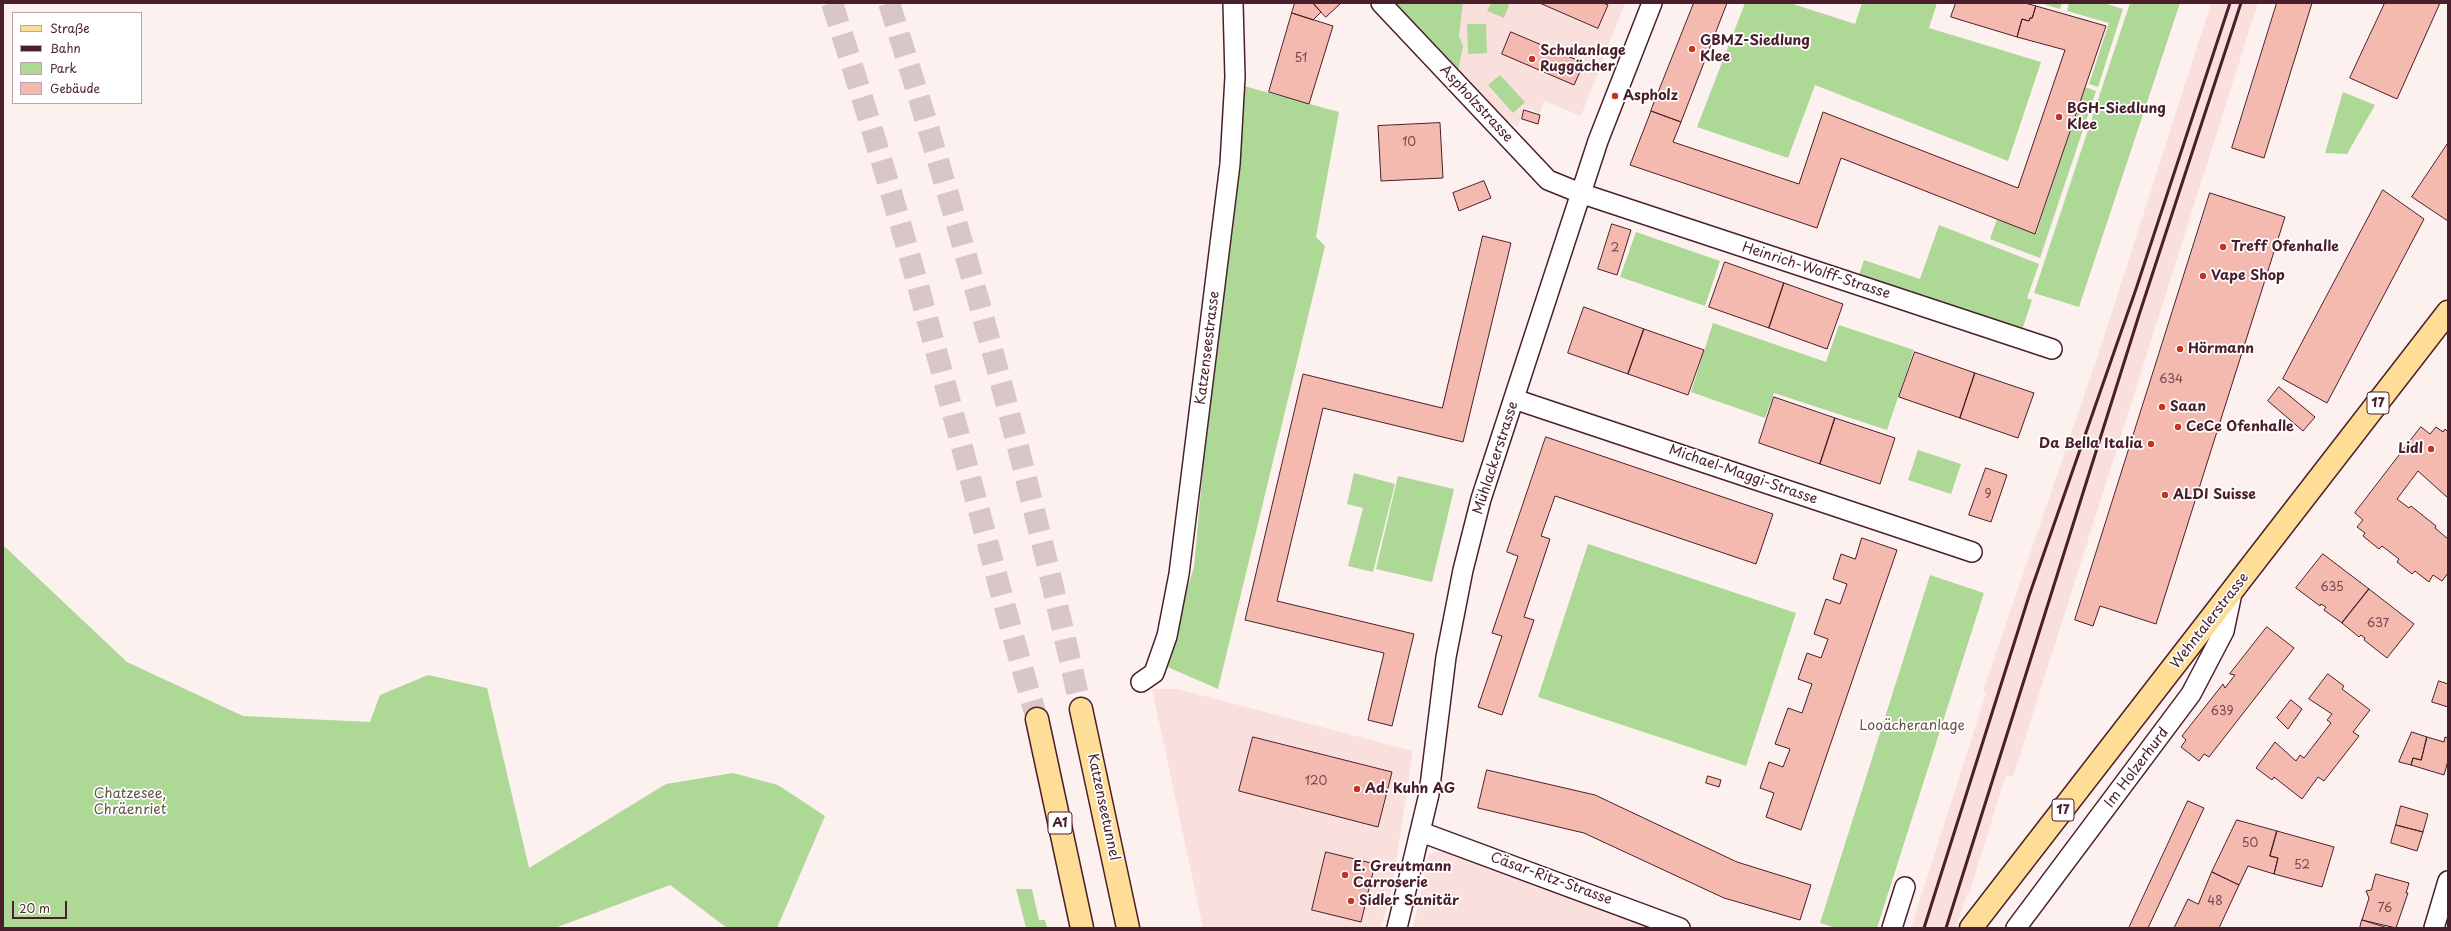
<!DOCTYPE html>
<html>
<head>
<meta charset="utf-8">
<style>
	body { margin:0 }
	#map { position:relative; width:2451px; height:931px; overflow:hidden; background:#fdf1ef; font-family:"Playpen Sans",sans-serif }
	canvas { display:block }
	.frame { position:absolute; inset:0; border:4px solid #4a1f2b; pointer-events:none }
	.legend { position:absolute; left:12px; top:12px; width:130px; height:92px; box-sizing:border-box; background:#fff; border:1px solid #b7a5aa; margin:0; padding:5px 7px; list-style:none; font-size:12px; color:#4a1f2b }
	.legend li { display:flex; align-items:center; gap:8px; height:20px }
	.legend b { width:20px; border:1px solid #b7a5aa }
	.scale { position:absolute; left:12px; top:901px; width:55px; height:18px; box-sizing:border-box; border:2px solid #4a1f2b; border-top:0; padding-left:5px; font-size:12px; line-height:14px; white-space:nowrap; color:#4a1f2b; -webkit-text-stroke:3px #fff; paint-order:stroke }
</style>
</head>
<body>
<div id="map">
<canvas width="2451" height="931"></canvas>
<div class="frame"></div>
<ul class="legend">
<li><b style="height:5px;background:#fedd96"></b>Straße</li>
<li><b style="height:5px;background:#4a1f2b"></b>Bahn</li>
<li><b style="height:11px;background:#add896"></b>Park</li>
<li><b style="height:11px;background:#f4b9af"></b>Gebäude</li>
</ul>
<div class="scale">20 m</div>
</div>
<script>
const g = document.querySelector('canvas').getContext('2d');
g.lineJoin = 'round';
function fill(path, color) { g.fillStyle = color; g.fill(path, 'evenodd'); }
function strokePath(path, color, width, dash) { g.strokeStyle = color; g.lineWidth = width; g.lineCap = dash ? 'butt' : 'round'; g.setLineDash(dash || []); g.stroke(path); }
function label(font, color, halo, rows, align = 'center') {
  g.font = font + ' "Playpen Sans",sans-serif'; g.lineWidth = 3.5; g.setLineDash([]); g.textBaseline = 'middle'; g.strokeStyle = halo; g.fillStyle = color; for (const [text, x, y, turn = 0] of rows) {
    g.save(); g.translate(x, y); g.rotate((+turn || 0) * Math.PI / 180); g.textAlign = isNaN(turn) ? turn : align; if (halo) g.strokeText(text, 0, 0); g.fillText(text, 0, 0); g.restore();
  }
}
const built = new Path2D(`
	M 1463,3 L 1625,3 L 1581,116 L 1544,101 L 1540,113 L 1524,107 L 1518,127 L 1501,119 L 1458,72 L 1463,47 L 1459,36 Z
	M 2211,3 L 2258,3 L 2013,777 L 2006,775 L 1969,894 L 1967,894 L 1956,928 L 1911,928 L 1986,693 L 1983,691 L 2101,346 Z
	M 1152,689 L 1178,689 L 1413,751 L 1392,888 L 1381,928 L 1203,928 Z
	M 1448,850 L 1663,928 L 1413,928 L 1429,854 Z`);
const green = new Path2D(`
	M 1395,3 L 1463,3 L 1459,36 L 1463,46 L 1458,72 Z
	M 1491,3 L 1510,3 L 1504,18 L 1487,11 Z
	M 1745,3 L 1790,3 L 1855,24 L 1862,3 L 1937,3 L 1929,28 L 2041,62 L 2008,161 L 1815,85 L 1788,158 L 1697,127 Z
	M 2040,3 L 2062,3 L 2060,9 Z
	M 2069,3 L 2104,3 L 2123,9 L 2098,87 L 2089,84 L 2109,23 L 2067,11 Z
	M 2130,3 L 2180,3 L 2079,307 L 2034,293 Z
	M 1467,24 L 1486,24 L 1487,53 L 1468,54 Z
	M 1500,75 L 1525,102 L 1513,113 L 1488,85 Z
	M 1244,86 L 1339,112 L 1316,237 L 1325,246 L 1218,689 L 1163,665 L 1194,567 L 1213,359 Z
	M 2085,87 L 2096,91 L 2040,258 L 1990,239 L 1997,219 L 2036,234 Z
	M 2343,92 L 2375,105 L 2347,154 L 2325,153 Z
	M 1939,225 L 2039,264 L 2027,298 L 2032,300 L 2022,330 L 2015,331 L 1859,275 L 1864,260 L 1920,279 Z
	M 1636,232 L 1720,261 L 1705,306 L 1620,277 Z
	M 1713,323 L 1826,362 L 1839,325 L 1914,350 L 1887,430 L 1774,393 L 1765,418 L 1691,392 Z
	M 1918,450 L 1961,464 L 1951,494 L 1908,480 Z
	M 1354,473 L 1395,484 L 1373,572 L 1348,566 L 1363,508 L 1347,504 Z
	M 1398,476 L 1454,489 L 1432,582 L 1376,569 Z
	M 1588,544 L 1796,613 L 1746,766 L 1538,697 Z
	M 3,545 L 127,662 L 243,716 L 370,722 L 380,695 L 428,675 L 487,688 L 529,868 L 666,784 L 733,773 L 778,785 L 825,816 L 777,928 L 727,928 L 670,885 L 555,928 L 3,928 Z
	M 1930,575 L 1984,593 L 1877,928 L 1836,928 L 1820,923 Z
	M 1016,889 L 1032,889 L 1039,920 L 1045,920 L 1047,928 L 1026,928 Z`);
const building = new Path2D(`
	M 1295,3 L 1313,3 L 1321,12 L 1313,20 L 1292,13 Z
	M 1313,3 L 1341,3 L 1326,17 Z
	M 1540,3 L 1603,3 L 1608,5 L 1598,28 Z
	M 1694,3 L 1727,3 L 1681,122 L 1651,111 Z
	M 1956,3 L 2025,3 L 2036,6 L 2032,18 L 2030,18 L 2029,21 L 2022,19 L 2017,37 L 1951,17 Z
	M 2277,3 L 2312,3 L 2264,158 L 2232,148 Z
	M 2385,3 L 2440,3 L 2397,99 L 2350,78 Z
	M 2036,6 L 2106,26 L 2035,234 L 1841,158 L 1817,228 L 1630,165 L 1651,111 L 1681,122 L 1673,142 L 1799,184 L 1823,112 L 2018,188 L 2065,50 L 2017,37 L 2022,19 L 2029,21 L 2030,18 L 2032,18 Z
	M 1292,13 L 1333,26 L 1309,104 L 1269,92 Z
	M 1511,32 L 1584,63 L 1574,85 L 1502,54 Z
	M 1524,110 L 1540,115 L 1538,124 L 1522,119 Z
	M 1440,123 L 1443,178 L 1381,181 L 1378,126 Z
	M 2448,143 L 2448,221 L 2412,197 Z
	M 1484,181 L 1491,198 L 1459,211 L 1453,193 Z
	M 2383,190 L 2424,219 L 2327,403 L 2283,379 Z
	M 2210,193 L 2285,217 L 2156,624 L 2100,606 L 2093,626 L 2075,620 Z
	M 1612,224 L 1631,230 L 1617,275 L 1598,269 Z
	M 1483,236 L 1511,243 L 1463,442 L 1323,408 L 1277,601 L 1414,634 L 1392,726 L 1368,720 L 1384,653 L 1245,620 L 1303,374 L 1442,408 Z
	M 1725,262 L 1784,283 L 1769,328 L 1709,307 Z
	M 1784,283 L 1843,304 L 1827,349 L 1769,328 Z
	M 1584,307 L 1644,329 L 1628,374 L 1568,353 Z
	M 1644,329 L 1704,350 L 1688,395 L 1628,374 Z
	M 1915,352 L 1975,373 L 1960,418 L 1899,397 Z
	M 1975,373 L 2034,393 L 2018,438 L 1960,418 Z
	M 2279,387 L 2315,417 L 2303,431 L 2268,401 Z
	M 1774,397 L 1835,418 L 1820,464 L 1759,443 Z
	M 1835,418 L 1895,438 L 1880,484 L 1820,464 Z
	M 2421,427 L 2430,434 L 2436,427 L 2443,432 L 2445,429 L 2448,432 L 2448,498 L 2418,471 L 2397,499 L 2409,508 L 2411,506 L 2436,526 L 2435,528 L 2448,539 L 2448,573 L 2442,581 L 2433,575 L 2429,582 L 2415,571 L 2412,574 L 2397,562 L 2399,559 L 2382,546 L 2379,549 L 2363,536 L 2365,533 L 2357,527 L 2363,520 L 2355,513 Z
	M 1546,437 L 1773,514 L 1756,564 L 1555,496 L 1541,536 L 1550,539 L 1524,617 L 1534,620 L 1502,715 L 1478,707 L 1502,636 L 1492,633 L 1518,556 L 1507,552 Z
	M 1986,468 L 2007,475 L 1991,522 L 1969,515 Z
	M 1862,538 L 1897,550 L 1801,830 L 1766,817 L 1774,793 L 1760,788 L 1769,762 L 1783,767 L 1790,749 L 1775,744 L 1788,708 L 1802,713 L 1812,684 L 1798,679 L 1807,653 L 1821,658 L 1828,639 L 1814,634 L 1826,599 L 1840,604 L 1847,584 L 1833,579 L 1841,554 L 1855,559 Z
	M 2323,554 L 2369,589 L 2342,623 L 2324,610 L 2326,607 L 2321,604 L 2320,606 L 2296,588 Z
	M 2369,589 L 2414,624 L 2387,658 L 2364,640 L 2365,638 L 2361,635 L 2359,637 L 2342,623 Z
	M 2267,627 L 2294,648 L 2209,757 L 2204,754 L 2199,761 L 2181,747 L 2186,740 L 2182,736 L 2223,684 L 2225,688 L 2235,675 L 2230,674 Z
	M 2328,674 L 2344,686 L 2342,689 L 2370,710 L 2353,732 L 2359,736 L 2324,781 L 2318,777 L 2302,799 L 2274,777 L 2272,780 L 2256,768 L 2275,742 L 2296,761 L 2300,755 L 2304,758 L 2331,723 L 2327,720 L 2332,714 L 2309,699 Z
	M 2439,681 L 2448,684 L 2448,707 L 2432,702 Z
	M 2291,700 L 2302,709 L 2288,729 L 2277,718 Z
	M 2412,732 L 2427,737 L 2421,760 L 2413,758 L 2411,765 L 2399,762 Z
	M 1253,737 L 1392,772 L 1378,827 L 1239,791 Z
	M 2427,737 L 2444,742 L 2445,737 L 2448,738 L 2448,761 L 2444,775 L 2411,765 L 2413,758 L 2421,760 Z
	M 1487,770 L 1595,795 L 1737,862 L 1811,885 L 1800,920 L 1724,898 L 1584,833 L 1478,808 Z
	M 1708,776 L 1721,780 L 1719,787 L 1706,783 Z
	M 2188,801 L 2204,808 L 2148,928 L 2129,928 Z
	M 2401,806 L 2428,814 L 2423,832 L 2396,825 Z
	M 2237,820 L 2277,831 L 2270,856 L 2278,858 L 2274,874 L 2248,866 L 2239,885 L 2212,872 Z
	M 2396,825 L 2423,832 L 2417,851 L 2391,843 Z
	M 2277,831 L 2334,847 L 2322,887 L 2274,874 L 2278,858 L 2270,856 Z
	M 1326,852 L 1375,864 L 1361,922 L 1312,910 Z
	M 2212,872 L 2239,885 L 2219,928 L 2174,928 L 2188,899 L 2198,904 Z
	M 2376,874 L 2409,883 L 2406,893 L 2408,893 L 2396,928 L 2362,920 L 2369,898 L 2366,891 L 2371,890 Z
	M 2362,920 L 2388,928 L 2360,928 Z`);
const highwayTunnel = new Path2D(`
	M 832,3 C 863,99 893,196 920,293 C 960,435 995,578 1037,719
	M 889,3 C 964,236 1028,471 1081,709`);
const minor = new Path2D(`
	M 1381,3 L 1548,180 L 1580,193 L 2052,349
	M 1514,399 L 1972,552
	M 1141,682 L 1154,673 L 1167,636 L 1179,574 L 1230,164 L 1235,77 L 1233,3
	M 1421,832 L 1680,928
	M 1397,928 L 1429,794 L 1446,657 L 1463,570 L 1481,499 L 1598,141 L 1652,3
	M 1892,928 L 1905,887
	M 2016,928 L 2191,694 L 2224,631 L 2232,593
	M 2434,928 L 2448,881`);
const major = new Path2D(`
	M 1971,928 L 2448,312`);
const highway = new Path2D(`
	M 1081,709 L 1128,928
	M 1037,719 L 1082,928`);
const rail = new Path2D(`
	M 1924,928 L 2029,596 L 2136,289 L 2230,3
	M 1946,928 L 2139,315 L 2241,3`);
const markers = [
	[1692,49,4,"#c8321e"],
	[1532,59,4,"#c8321e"],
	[1615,96,4,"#c8321e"],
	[2059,117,4,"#c8321e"],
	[2223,247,4,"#c8321e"],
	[2203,276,4,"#c8321e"],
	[2180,349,4,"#c8321e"],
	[2162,407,4,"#c8321e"],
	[2178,427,4,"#c8321e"],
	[2151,444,4,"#c8321e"],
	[2431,449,4,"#c8321e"],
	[2165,495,4,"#c8321e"],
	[1357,789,4,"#c8321e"],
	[1345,875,4,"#c8321e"],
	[1351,901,4,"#c8321e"]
];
const numberNames = [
	["51",1301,59],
	["10",1409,143],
	["2",1615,249],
	["634",2171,380],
	["9",1988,495],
	["635",2332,588],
	["637",2378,624],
	["639",2222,712],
	["120",1316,782],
	["50",2250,844],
	["52",2302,866],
	["48",2215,902],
	["76",2385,909]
];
const shields = [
	[2378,403,22],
	[2063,810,22],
	[1060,823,24]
];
const shieldNames = [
	["17",2378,403],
	["17",2063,810],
	["A1",1060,823]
];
const poiNames = [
	["GBMZ-Siedlung",1700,41],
	["Klee",1700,57],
	["Schulanlage",1540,51],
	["Ruggächer",1540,67],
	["Aspholz",1623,96],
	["BGH-Siedlung",2067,109],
	["Klee",2067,125],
	["Treff Ofenhalle",2231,247],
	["Vape Shop",2211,276],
	["Hörmann",2188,349],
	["Saan",2170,407],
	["CeCe Ofenhalle",2186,427],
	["Da Bella Italia",2143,444,"right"],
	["Lidl",2423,449,"right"],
	["ALDI Suisse",2173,495],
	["Ad. Kuhn AG",1365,789],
	["E. Greutmann",1353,867],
	["Carroserie",1353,883],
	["Sidler Sanitär",1359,901]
];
const streetNames = [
	["Aspholzstrasse",1476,104,47],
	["Heinrich-Wolff-Strasse",1816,271,18],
	["Katzenseestrasse",1208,348,-83],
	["Mühlackerstrasse",1496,458,-72],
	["Michael-Maggi-Strasse",1743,475,19],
	["Wehntalerstrasse",2210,621,-52],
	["Im Holzerhurd",2137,768,-53],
	["Katzenseetunnel",1103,807,78],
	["Cäsar-Ritz-Strasse",1551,879,20]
];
const parkNames = [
	["Looächeranlage",1912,726],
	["Chatzesee,",130,794],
	["Chräenriet",130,810]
];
fill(built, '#fae0dc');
fill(green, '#add896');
fill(building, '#f4b9af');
strokePath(building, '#4a1f2b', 1);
strokePath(highwayTunnel, '#d9c7c8', 22, [22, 11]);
strokePath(minor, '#4a1f2b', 22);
strokePath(major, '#4a1f2b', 25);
strokePath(highway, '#4a1f2b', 25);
strokePath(minor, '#fff', 19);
strokePath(major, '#fedd96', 22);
strokePath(highway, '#fedd96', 22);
strokePath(rail, '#4a1f2b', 3);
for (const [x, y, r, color] of markers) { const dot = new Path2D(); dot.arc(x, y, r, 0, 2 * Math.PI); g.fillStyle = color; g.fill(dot); strokePath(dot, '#fff', 1.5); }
label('12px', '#74464c', null, numberNames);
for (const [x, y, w] of shields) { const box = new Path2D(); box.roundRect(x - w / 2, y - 11, w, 22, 3); g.fillStyle = '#fff'; g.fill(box); strokePath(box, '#4a1f2b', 1); }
label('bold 13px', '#4a1f2b', null, shieldNames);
label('bold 14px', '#4a1f2b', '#fff', poiNames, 'left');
label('14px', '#4a1f2b', '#fff', streetNames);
label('14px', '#68564b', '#fff', parkNames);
</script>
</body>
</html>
